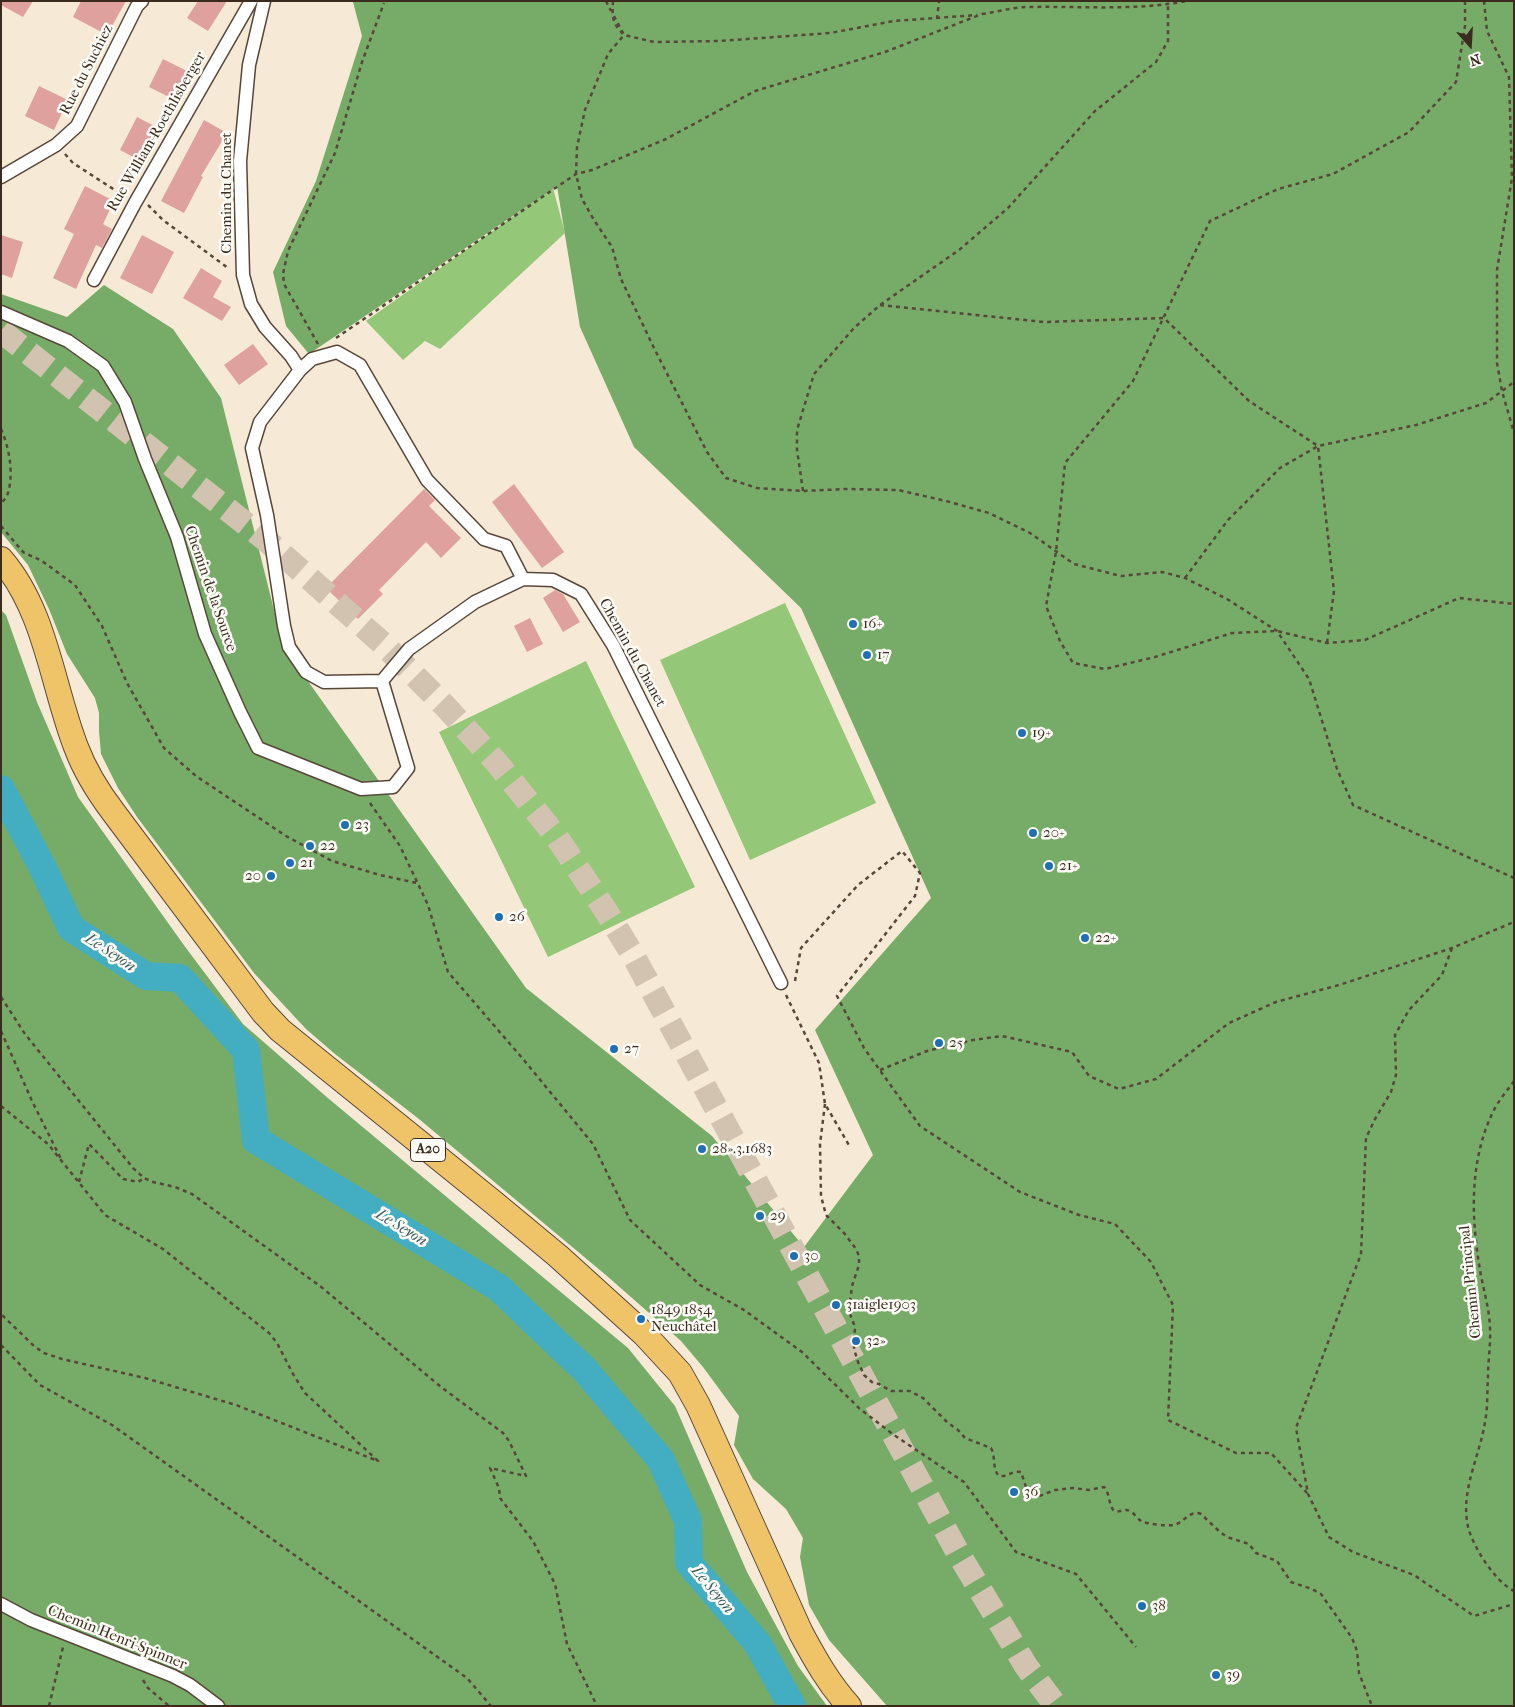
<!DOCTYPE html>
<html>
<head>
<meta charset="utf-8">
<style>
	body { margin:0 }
	#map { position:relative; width:1515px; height:1707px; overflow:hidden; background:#f6e9d5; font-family:"IM FELL French Canon",serif }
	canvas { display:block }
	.frame { position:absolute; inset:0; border:2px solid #3b2a1e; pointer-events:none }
	.north { position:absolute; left:1445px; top:20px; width:50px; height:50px; -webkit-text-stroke:4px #fdfcf7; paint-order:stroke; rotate:161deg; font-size:14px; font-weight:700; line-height:20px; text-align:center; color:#3b2a1e }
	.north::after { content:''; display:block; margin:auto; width:18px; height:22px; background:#3b2a1e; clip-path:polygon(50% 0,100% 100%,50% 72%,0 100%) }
</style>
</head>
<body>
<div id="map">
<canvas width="1515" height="1707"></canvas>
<div class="frame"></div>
<div class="north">N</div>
</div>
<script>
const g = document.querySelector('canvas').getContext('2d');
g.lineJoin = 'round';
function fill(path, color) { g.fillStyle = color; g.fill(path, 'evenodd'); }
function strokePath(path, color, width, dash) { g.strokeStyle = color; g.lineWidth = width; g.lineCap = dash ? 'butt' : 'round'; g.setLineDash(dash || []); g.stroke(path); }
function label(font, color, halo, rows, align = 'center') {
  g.font = font + ' "IM FELL French Canon",serif'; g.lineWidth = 5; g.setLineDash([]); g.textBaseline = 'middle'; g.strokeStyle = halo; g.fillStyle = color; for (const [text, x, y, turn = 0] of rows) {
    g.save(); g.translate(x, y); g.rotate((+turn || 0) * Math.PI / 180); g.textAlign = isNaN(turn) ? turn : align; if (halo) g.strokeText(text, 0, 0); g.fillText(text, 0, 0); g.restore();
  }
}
const green = new Path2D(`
	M 553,188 L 565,233 L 440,349 L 425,341 L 403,360 L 366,321 Z
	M 785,603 L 876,803 L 750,860 L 660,660 Z
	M 586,661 L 695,887 L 548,957 L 439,732 Z`);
const forest = new Path2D(`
	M 354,1 L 1514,1 L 1514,1706 L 887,1706 L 829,1640 L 809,1605 L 800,1557 L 803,1538 L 786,1509 L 753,1479 L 734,1445 L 739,1416 L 703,1367 L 681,1341 L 607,1276 L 419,1119 L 335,1054 L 306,1029 L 254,973 L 137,817 L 118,788 L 101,754 L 99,731 L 99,713 L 95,698 L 67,654 L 49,609 L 28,565 L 1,532 L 1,294 L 67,317 L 104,285 L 173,329 L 221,398 L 283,646 L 526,988 L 712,1136 L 804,1247 L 873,1155 L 815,1030 L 931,898 L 801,608 L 634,447 L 580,327 L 557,186 L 309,354 L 286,326 L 273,272 L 316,181 L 362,36 L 353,2 Z
	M 1,610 L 6,615 L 37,702 L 78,797 L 186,948 L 243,1024 L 329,1099 L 628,1348 L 675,1406 L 747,1572 L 798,1666 L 827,1706 L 1,1706 Z`);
const river = new Path2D(`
	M 1,789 L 42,866 L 71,928 L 146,976 L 180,978 L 246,1050 L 256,1140 L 499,1288 L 585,1370 L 661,1460 L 688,1521 L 689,1563 L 758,1644 L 792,1706`);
const building = new Path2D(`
	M 1,1 L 33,1 L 23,17 L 1,5 Z
	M 81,1 L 126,1 L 107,35 L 73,17 Z
	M 198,1 L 227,1 L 208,31 L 187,18 Z
	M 163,59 L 191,73 L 177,101 L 149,87 Z
	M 39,86 L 68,100 L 54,130 L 25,116 Z
	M 137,117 L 160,129 L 143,162 L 120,150 Z
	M 204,120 L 227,133 L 201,176 L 203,177 L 184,213 L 161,201 Z
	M 85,186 L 114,201 L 103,224 L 112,229 L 102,248 L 96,245 L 76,289 L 53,278 L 74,234 L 64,229 Z
	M 1,235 L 23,242 L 12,278 L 1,274 Z
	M 142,235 L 174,252 L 152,294 L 120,278 Z
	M 201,268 L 222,281 L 213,297 L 231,307 L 222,321 L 183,298 Z
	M 253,344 L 268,364 L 239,385 L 224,365 Z
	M 514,484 L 564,552 L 542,568 L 492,502 Z
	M 424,489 L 435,500 L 429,506 L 461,538 L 441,558 L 426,542 L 379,590 L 383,594 L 358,619 L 326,588 Z
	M 555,590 L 563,594 L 580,622 L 563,632 L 543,598 Z
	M 530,618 L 543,644 L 527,652 L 514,626 Z`);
const motorwayTunnel = new Path2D(`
	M 1,331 L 265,539 L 382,643 L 445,706 L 497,763 L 556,836 L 606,911 L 634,957 L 958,1553 L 1026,1666 L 1056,1706`);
const path = new Path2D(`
	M 606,1 L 611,11
	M 613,1 C 612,18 612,23 624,35 L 608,54 L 585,110 L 577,147 L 576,174 L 582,199 L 594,220 L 612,247 L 621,279 L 654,348 L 707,452 L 726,478 L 757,488 L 803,491 L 846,489 L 898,490 L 946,501 L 989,513 L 1030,533 L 1074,564 L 1121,576 L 1162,572 L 1185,578 L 1227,599 L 1277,631 L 1309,679 L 1337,769 L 1353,805 L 1514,878
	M 1465,1 L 1465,26 L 1456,82 L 1409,132 L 1333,174 L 1278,189 L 1210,221 L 1133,381 L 1065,463 L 1056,552 L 1046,606 L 1060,641 L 1073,663 L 1105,669 L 1155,657 L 1232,633 L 1277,631 L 1327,643 L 1365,640 L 1459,598 L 1514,604
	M 1484,1 L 1487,31 L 1509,77 L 1512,178 L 1497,270 L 1497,363 L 1502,391 L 1514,433
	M 982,14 C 997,12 1013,7 1028,7 C 1081,6 1135,11 1187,1
	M 614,16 L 624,35 L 654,42 L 720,41 L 830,33 L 894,21 L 977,15
	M 937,19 L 939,1
	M 65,154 L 73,163 L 124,196
	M 148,205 L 163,220 L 228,268
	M 880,305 L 1044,322 L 1164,318 L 1249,401 L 1318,446 L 1334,591 L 1327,643
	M 336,338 L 576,174 L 592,170 L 666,139 L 755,91 L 885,52 L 982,14
	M 318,344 L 284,284 L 283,274 L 288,251 L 335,153 L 362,62 L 384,3
	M 1,429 C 9,447 14,473 8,493 C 7,497 4,500 1,503
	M 803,491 L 797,450 L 797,430 L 814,374 L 854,328 L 880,305 L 959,250 L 1008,208 L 1095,111 L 1156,62 L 1168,41 L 1168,5
	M 1,526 L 23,552 L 42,561 L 75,585 L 102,626 L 127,683 L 164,748 L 196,776 L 286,836 L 332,861 L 380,875 L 417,883
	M 1185,578 L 1228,520 L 1280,468 L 1318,446 L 1416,425 L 1486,403 L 1514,382
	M 370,803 L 400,846 L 428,905 L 448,972 L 523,1059 L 593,1144 L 630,1220 L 700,1285 L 744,1310 L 802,1352 L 860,1409 L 894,1435 L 964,1482 L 1016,1552 L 1076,1574 L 1136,1647
	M 1452,948 L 1442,975 L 1409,1010 L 1395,1035 L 1396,1075 L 1391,1092 L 1375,1119 L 1366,1138 L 1361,1254 L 1296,1428 L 1308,1494 L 1329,1537 L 1353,1552 L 1414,1575 L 1474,1616 L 1514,1604
	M 795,981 L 801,948 L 858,885 L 902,851 L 920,873 L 915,896 L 837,996 L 864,1048 L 920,1126 L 1020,1192 L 1079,1215 L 1115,1224 L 1151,1262 L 1173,1305 L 1168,1420 L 1236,1453 L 1271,1453 L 1308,1494
	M 786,995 L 819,1063 L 825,1104 L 850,1147
	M 1,997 L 25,1034 L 133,1168 L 144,1178 L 153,1182 L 175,1187 L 192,1194 L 320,1286 L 441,1387 L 503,1433 L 509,1441 L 526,1476 L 490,1468 L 499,1488 L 500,1498 L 533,1541 L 555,1584 L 567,1644 L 597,1706
	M 1,1031 L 32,1101 L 61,1159
	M 880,1070 L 927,1051 L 973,1040 L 1002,1036 L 1072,1052 L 1089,1076 L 1119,1089 L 1156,1079 L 1229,1023 L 1276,1002 L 1339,985 L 1452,948 L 1514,922
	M 1514,1081 C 1507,1091 1498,1101 1493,1112 C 1470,1159 1471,1214 1479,1264 C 1482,1285 1489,1306 1490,1327 C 1491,1343 1488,1360 1488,1376 C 1487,1391 1488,1407 1485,1422 C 1480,1455 1462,1487 1467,1521 C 1469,1542 1495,1582 1514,1591
	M 825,1104 L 820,1144 L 821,1196 L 826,1215 L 844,1233 L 856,1249 L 859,1256 L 859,1265 L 852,1286 L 850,1302 L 850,1314 L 855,1327 L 854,1349 L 858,1362 L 864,1375 L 873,1383 L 879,1384 L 891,1391 L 910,1391 L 923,1398 L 948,1423 L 958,1430 L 965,1438 L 991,1448 C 996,1457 992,1469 999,1476 C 1008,1477 1013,1470 1021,1472 L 1029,1496 L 1037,1497 L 1055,1490 L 1073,1488 L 1089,1490 L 1104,1487 C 1110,1493 1108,1504 1114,1511 C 1120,1513 1124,1508 1130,1511 C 1134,1513 1137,1518 1141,1521 C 1146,1524 1167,1526 1173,1525 C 1183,1524 1190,1509 1201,1514 L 1220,1532 L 1227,1537 L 1249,1544 L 1256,1553 L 1277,1561 L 1291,1582 L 1312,1589 L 1321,1594 L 1352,1638 L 1357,1651 L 1359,1673 L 1372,1706
	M 1,1106 L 48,1144 L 105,1215 L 163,1249 L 269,1333 L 277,1343 L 293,1374 L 305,1393 L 378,1461 L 236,1405 L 145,1378 L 62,1359 L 44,1353 L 34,1346 L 1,1314
	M 79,1182 L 89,1144 L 123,1179 L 138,1182 L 144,1178
	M 1,1345 L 40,1385 L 112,1425 L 467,1678 L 491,1706
	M 143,1680 L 148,1688 L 169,1706
	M 49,1706 L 63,1647`);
const minor = new Path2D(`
	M 264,1 L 249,65 L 240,161 L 243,275 L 251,304 L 265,327 L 291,356 L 300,370 L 260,422 L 252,448 L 267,515 L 284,626 L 289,647 L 306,672 L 324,682 L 382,681
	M 1,177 L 56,145 L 77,126 L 137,6 L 142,1
	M 94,280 L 135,203 L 251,1
	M 1,312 L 68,341 L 103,366 L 125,402 L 145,459 L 177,537 L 205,634 L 240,712 L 258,748 L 361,789 L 393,787 L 408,768 L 382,681 L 409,649 L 475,602 L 523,579
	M 300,370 L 312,359 L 337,352 L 360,365 L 427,480 L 484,539 L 506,546 L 523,579 L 553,580 L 581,594 L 613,645 L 781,983
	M 1,1604 L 31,1620 L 173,1676 L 190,1685 L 218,1706`);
const motorway = new Path2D(`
	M 1,559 C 46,611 52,685 76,747 C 85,771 98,792 114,813 L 263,1012 L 280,1030 L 493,1202 L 558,1256 L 644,1334 L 680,1373 L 698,1405 L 801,1633 C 815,1659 829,1684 849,1706`);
const markers = [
	[853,624,5,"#1f6fb2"],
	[867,655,5,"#1f6fb2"],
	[1022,733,5,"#1f6fb2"],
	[345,825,5,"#1f6fb2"],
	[1033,833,5,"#1f6fb2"],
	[310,846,5,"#1f6fb2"],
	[290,863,5,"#1f6fb2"],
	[1049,866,5,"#1f6fb2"],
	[271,876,5,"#1f6fb2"],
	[499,917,5,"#1f6fb2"],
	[1085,938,5,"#1f6fb2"],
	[939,1043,5,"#1f6fb2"],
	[614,1049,5,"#1f6fb2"],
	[702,1149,5,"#1f6fb2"],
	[760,1216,5,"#1f6fb2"],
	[794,1256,5,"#1f6fb2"],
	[836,1305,5,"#1f6fb2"],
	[641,1319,5,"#1f6fb2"],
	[856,1341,5,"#1f6fb2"],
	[1014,1492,5,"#1f6fb2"],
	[1142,1606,5,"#1f6fb2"],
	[1216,1675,5,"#1f6fb2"]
];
const shields = [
	[428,1150,35]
];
const shieldNames = [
	["A20",428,1150]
];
const streetNames = [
	["Rue du Suchiez",87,70,-63],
	["Rue William-Roethlisberger",157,132,-60],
	["Chemin du Chanet",227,193,-90],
	["Chemin de la Source",210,589,71],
	["Chemin du Chanet",632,653,61],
	["Chemin Principal",1471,1282,-96],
	["Chemin Henri-Spinner",117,1638,22]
];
const poiNames = [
	["16+",863,624],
	["17",877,655],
	["19+",1032,733],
	["23",355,825],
	["20+",1043,833],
	["22",320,846],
	["21",300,863],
	["21+",1059,866],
	["20",261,876,"right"],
	["26",509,917],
	["22+",1095,938],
	["25",949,1043],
	["27",624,1049],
	["28».3.1683",712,1149],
	["29",770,1216],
	["30",804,1256],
	["31aigle1903",846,1305],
	["1849 1854",651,1310],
	["Neuchâtel",651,1327],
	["32»",866,1341],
	["36",1024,1492],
	["38",1152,1606],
	["39",1226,1675]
];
const waterNames = [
	["Le Seyon",110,953,33],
	["Le Seyon",401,1228,31],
	["Le Seyon",712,1590,50]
];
fill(green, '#94c777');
fill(forest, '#77ac68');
strokePath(river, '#43aec1', 28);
fill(building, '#dea19d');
strokePath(motorwayTunnel, '#d1c3b0', 24, [24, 12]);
strokePath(minor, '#574739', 15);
strokePath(motorway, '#574739', 26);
strokePath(path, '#574739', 2.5, [4, 4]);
strokePath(minor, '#fff', 12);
strokePath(motorway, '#efc469', 24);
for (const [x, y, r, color] of markers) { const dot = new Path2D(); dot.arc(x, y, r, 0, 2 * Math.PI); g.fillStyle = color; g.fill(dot); strokePath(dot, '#fdfcf7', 2); }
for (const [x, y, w] of shields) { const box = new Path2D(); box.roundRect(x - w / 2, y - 11.5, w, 23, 4); g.fillStyle = '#fdfcf7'; g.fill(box); strokePath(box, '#3b2a1e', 1); }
label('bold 14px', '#3b2a1e', null, shieldNames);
label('15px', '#3b2a1e', '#fdfcf7', streetNames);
label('15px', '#3b2a1e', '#fdfcf7', poiNames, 'left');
label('italic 16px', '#3e5f5f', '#fdfcf7', waterNames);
</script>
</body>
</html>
